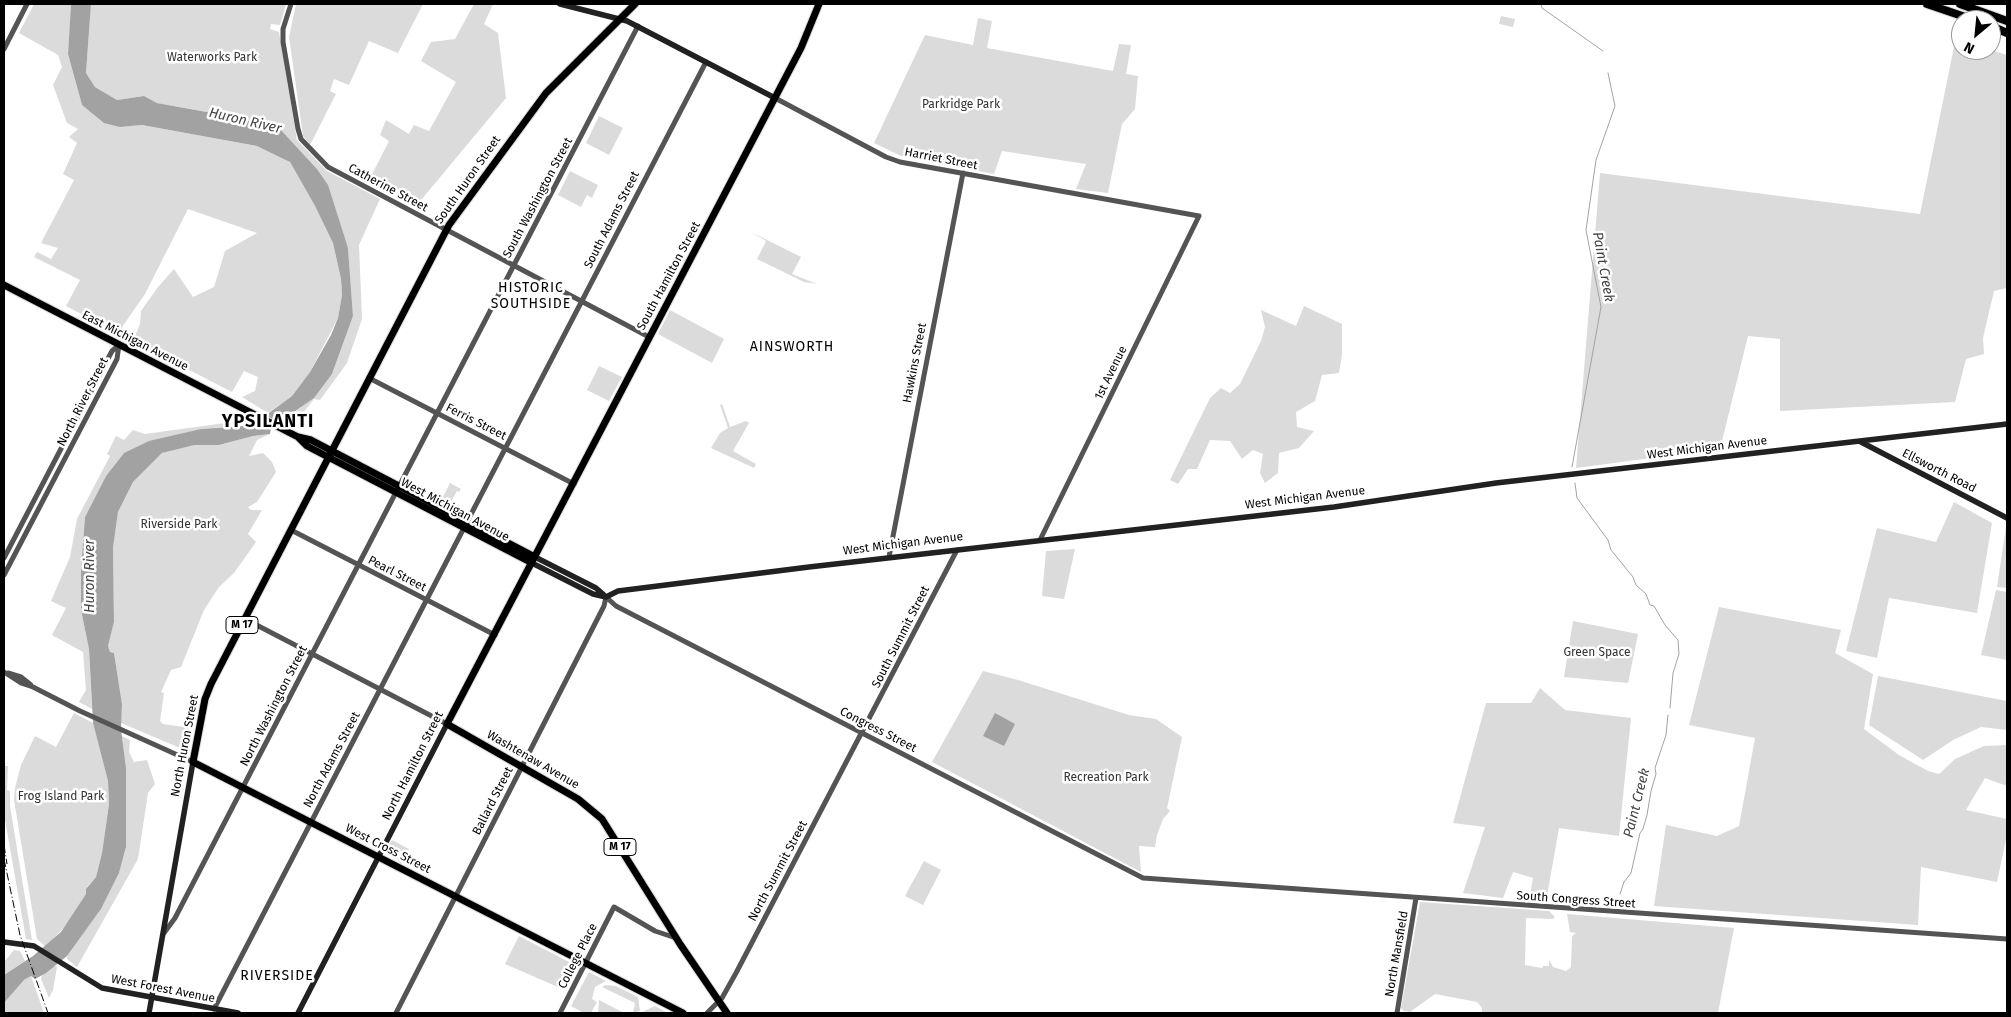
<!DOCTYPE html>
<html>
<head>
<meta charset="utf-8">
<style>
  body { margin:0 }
  #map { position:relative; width:2011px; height:1017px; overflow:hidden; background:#fff; font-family:"Fira Sans",sans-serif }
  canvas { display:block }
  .frame { position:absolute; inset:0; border:5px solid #000; pointer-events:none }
  .north { position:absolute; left:1951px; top:10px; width:50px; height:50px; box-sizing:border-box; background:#fff; border:1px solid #999; border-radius:50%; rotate:208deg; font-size:14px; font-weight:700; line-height:20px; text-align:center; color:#000 }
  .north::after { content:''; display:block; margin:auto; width:18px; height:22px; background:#000; clip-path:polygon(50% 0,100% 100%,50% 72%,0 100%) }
</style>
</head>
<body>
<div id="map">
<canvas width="2011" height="1017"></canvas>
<div class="frame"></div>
<div class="north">N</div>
</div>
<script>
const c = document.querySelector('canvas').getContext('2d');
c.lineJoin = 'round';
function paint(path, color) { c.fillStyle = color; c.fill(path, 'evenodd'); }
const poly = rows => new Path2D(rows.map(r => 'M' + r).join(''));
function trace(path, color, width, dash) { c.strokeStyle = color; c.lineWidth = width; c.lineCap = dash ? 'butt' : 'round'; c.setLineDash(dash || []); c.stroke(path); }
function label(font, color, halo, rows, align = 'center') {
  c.font = font + ' "Fira Sans",sans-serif'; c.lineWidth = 5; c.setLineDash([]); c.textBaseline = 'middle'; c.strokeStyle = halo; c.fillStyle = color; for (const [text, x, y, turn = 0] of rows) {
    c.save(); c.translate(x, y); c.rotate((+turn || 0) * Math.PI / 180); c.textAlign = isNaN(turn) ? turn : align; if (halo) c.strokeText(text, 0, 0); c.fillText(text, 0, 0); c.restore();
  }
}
const green = poly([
  [34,4,71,4,68,54,82,105,120,127,142,125,257,146,270,151,290,162,315,206,333,243,341,279,342,295,338,318,310,372,292,396,268,413,242,397,255,391,258,377,244,371,232,392,133,341,140,324,141,311,158,287,174,269,193,297,214,287,225,251,257,233,188,209,145,294,118,333,66,306,80,280,34,257,37,252,51,259,58,248,41,243,74,180,63,174,77,143,69,137,78,129,67,123,53,85,62,67,58,55,19,33],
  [91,4,286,4,280,25,271,24,270,29,279,32,297,140,327,171,380,199,359,245,362,319,347,363,320,400,314,399,292,427,282,422,313,398,332,374,353,316,348,248,317,169,280,129,234,117,157,103,144,96,117,100,95,87,86,73],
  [296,4,423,4,398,53,369,41,349,85,334,79,330,91,336,94,310,145,303,136,289,37],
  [474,4,493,4,484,24,498,33,506,98,417,205,368,182,389,141,380,135,386,120,409,134,414,125,429,131,456,82,421,61,431,42,455,39],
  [1501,16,1515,19,1513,27,1499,24],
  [978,18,992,21,987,48,1113,71,1119,44,1131,45,1126,74,1138,76,1135,109,1122,124,1108,193,1076,189,1086,164,1002,151,994,174,901,156,874,143,925,35,973,45],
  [1956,37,1961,39,1961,50,1991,50,2007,55,2007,288,1994,291,1983,338,1984,354,1966,359,1955,402,1780,411,1780,339,1748,336,1720,449,1576,468,1600,173,1920,214],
  [599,116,623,128,609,155,586,143],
  [570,171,598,185,592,198,587,195,581,207,558,195],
  [751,232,801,257,792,274,817,284,804,282,757,259,766,241],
  [1304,306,1342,324,1342,355,1339,373,1322,375,1315,401,1296,412,1297,427,1314,431,1299,448,1279,453,1278,473,1265,483,1260,473,1263,454,1253,450,1242,459,1230,441,1210,440,1197,469,1188,469,1178,484,1170,480,1210,398,1221,388,1230,393,1240,384,1261,341,1265,327,1261,310,1296,326],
  [670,310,724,339,712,363,658,334],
  [599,366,622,377,609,401,587,390],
  [722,404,730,427,746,421,749,423,733,451,756,464,754,468,711,448,720,433,728,428,720,405],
  [225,423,223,427,201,429,124,453,106,476,85,517,81,569,81,610,89,649,92,709,79,702,86,690,83,652,52,635,66,608,51,601,70,557,77,519,110,456,107,454,116,436,124,440,133,430,145,434],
  [270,434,257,440,249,456,263,453,272,462,276,472,257,502,248,507,251,510,262,510,248,534,256,542,234,573,219,587,204,610,181,667,171,670,161,692,164,693,160,721,163,724,191,728,187,749,180,748,121,723,122,704,114,653,110,652,108,646,114,621,113,548,118,512,133,482,162,453,194,444,219,445,253,436],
  [450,483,461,489,459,492,457,491,449,505,441,501],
  [1954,502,1992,523,1977,613,1889,598,1877,658,1846,651,1877,528,1936,542],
  [2006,527,2007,528,2007,588,1997,587],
  [1075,549,1064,599,1042,596,1046,551],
  [1996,590,2007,592,2007,660,1981,655],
  [1719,607,1841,630,1835,653,1873,674,1864,729,1899,755,1928,771,1939,774,1955,759,1984,746,2007,745,2007,786,1985,778,1966,810,2007,819,2007,835,1997,882,1921,867,1918,925,1654,906,1666,825,1717,836,1739,826,1755,738,1689,725],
  [1573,621,1638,634,1628,683,1564,677],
  [983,671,1018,680,1129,715,1156,719,1182,737,1167,808,1170,811,1163,819,1157,835,1155,847,1139,846,1141,872,932,762],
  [1878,676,2007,701,2007,730,1981,727,1953,740,1923,760,1869,725],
  [1540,688,1565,710,1631,718,1619,836,1559,828,1546,902,1529,901,1533,878,1513,872,1503,898,1463,893,1485,827,1453,823,1486,703,1531,703],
  [74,713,93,723,108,781,109,804,102,853,96,877,87,887,86,894,67,924,46,947,37,939,14,800,15,788,21,765,35,736,56,747],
  [122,736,130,740,129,752,134,762,147,760,155,784,148,793,138,859,77,967,67,959,67,956,101,909,119,873,126,847,126,768],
  [4,766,8,766,7,790,10,791,10,806,32,940,26,939,4,814],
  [392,840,409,849,401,864,397,859,384,852],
  [924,861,941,870,923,905,905,896],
  [1420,902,1549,911,1555,917,1553,919,1526,918,1525,965,1542,968,1543,966,1549,966,1549,960,1553,967,1566,971,1571,967,1572,936,1576,933,1570,932,1567,914,1734,928,1718,1013,1482,1013,1482,1008,1477,1002,1435,994,1410,1012,1404,1011,1401,1008],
  [519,936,575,965,576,968,565,990,505,964],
  [14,950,20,951,25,961,4,975,4,962],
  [54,965,57,967,53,990,49,998,41,979,42,975],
  [589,972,606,981,595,987,592,999,597,1002,591,1013,584,1013,571,1006],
  [31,976,44,1013,4,1013,4,1003,24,980],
  [605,985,616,986,638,997,640,1011,633,1013,635,1003,602,987],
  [599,1000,624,1013,598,1013],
  [655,1006,666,1012,667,1013,643,1013,644,1011]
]);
const water = poly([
  [71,4,91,4,86,73,95,87,117,100,144,96,157,103,234,117,261,125,268,123,280,129,317,169,328,185,348,248,353,316,332,374,314,398,271,428,270,434,253,436,219,445,194,445,162,453,133,482,118,512,113,548,114,622,108,646,110,652,114,653,122,704,121,729,126,768,126,847,119,873,101,909,67,956,46,973,35,979,31,976,24,980,4,1003,4,975,33,956,61,932,86,894,86,889,96,877,102,853,109,804,108,781,93,723,89,649,81,610,81,569,85,517,106,476,124,453,149,441,201,429,244,426,262,418,292,396,310,372,331,335,338,318,342,295,341,279,333,243,315,206,290,162,257,146,142,125,120,127,104,123,82,105,68,54],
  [995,713,1015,724,1004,746,983,736]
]);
const stream = poly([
  [1541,4,1542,8,1603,51],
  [1572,467,1601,307,1586,230,1596,160,1615,106,1608,73],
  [1575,483,1577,498,1608,540,1611,550,1633,577,1636,585,1646,594,1650,605,1654,606,1665,625,1678,640,1679,654,1673,673,1670,708],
  [1620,894,1624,882,1631,873,1640,833,1643,829,1647,815,1651,791,1656,774,1655,768,1666,735,1668,715]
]);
const tertiary = poly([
  [291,4,283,29,283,42,298,129,301,139,328,167,649,337],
  [4,49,27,4],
  [775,98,886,157,900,162,1199,216,1040,540],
  [369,378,574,484],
  [291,530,495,635],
  [889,557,963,173],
  [4,558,112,351,119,345],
  [4,575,117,359,119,345],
  [606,597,616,606,1143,878,2007,939],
  [245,619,447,724],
  [4,672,21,683,33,687,80,711,193,762],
  [8,673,21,677,31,685],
  [164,933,175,918,638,26],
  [214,1009,706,62],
  [396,1013,604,606,606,597],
  [560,1013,614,907,655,931,676,938],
  [707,1013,722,998,736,973,957,550],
  [1397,1013,1416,898]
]);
const secondary = poly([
  [560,4,627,21,775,98],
  [1861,442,2007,518],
  [535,557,596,588,604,595],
  [532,563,593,594,606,597,618,591,809,567,1334,507,1496,483,2007,424],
  [4,942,34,946,102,988,238,1013],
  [149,1013,193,762],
  [298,1013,447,724]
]);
const primary = poly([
  [635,4,546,93,449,225,211,684,205,699,193,762,683,1013],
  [4,285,298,437,311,440,535,557],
  [299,438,307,446,532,563],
  [727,1013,680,944,602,819,578,799,447,724,801,48,819,4]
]);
const motorway = poly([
  [1927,4,1974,20],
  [1960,4,2007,21],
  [1991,26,2007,33]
]);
const rail = poly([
  [4,845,7,864],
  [4,859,20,935,48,1013]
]);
const shields = [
  [242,625,32],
  [620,847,32]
];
const shieldNames = [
  ["M 17",242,625],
  ["M 17",620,847]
];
const parkNames = [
  ["Waterworks Park",212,58],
  ["Parkridge Park",961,105],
  ["Riverside Park",179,525],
  ["Green Space",1597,653],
  ["Recreation Park",1106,778],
  ["Frog Island Park",61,797]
];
const streetNames = [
  ["Harriet Street",941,159,11],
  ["South Huron Street",468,180,-55],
  ["Catherine Street",388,188,28],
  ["South Washington Street",538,198,-62],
  ["South Adams Street",612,220,-63],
  ["South Hamilton Street",669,276,-62],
  ["East Michigan Avenue",135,341,27],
  ["Hawkins Street",915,363,-79],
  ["1st Avenue",1111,373,-64],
  ["North River Street",83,402,-63],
  ["Ferris Street",476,422,27],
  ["West Michigan Avenue",1707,448,-7],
  ["Ellsworth Road",1939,471,27],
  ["West Michigan Avenue",1305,498,-7],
  ["West Michigan Avenue",455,510,28],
  ["West Michigan Avenue",903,544,-7],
  ["Pearl Street",397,574,27],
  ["South Summit Street",901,637,-63],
  ["North Washington Street",274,706,-63],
  ["Congress Street",878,730,27],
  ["North Huron Street",185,746,-79],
  ["North Adams Street",332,760,-62],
  ["Washtenaw Avenue",533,760,30],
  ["North Hamilton Street",413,766,-63],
  ["Ballard Street",493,801,-63],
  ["West Cross Street",388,849,27],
  ["North Summit Street",778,871,-62],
  ["South Congress Street",1576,900,4],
  ["North Mansfield",1397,954,-80],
  ["College Place",578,956,-63],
  ["West Forest Avenue",163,989,11]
];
const waterNames = [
  ["Huron River",245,121,13],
  ["Paint Creek",1603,267,80],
  ["Huron River",90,576,-90],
  ["Paint Creek",1637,803,-76]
];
const neighbourhoodNames = [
  ["HISTORIC",531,288],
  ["SOUTHSIDE",531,304],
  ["AINSWORTH",792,347],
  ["RIVERSIDE",277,976]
];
const districtNames = [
  ["YPSILANTI",268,422]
];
paint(green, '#dbdbdb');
paint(water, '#a2a2a2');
trace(stream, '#a2a2a2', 1);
trace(primary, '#dbdbdb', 9);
trace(motorway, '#dbdbdb', 10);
trace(tertiary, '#545454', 5);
trace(secondary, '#212121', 5.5);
trace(primary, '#000', 7);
trace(motorway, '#000', 8);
trace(rail, '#000', 1, [8, 2.5, 1, 2.5]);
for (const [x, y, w] of shields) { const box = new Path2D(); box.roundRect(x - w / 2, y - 8.5, w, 17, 4); c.fillStyle = '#fff'; c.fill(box); trace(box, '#000', 1); }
label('bold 11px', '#000', null, shieldNames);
label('12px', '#323232', '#fff', parkNames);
label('12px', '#000', '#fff', streetNames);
label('italic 14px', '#434343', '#fff', waterNames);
c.letterSpacing = '1px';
label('14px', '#000', '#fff', neighbourhoodNames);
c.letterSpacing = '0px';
c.letterSpacing = '1px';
label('bold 18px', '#000', '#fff', districtNames);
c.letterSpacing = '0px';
</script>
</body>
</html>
